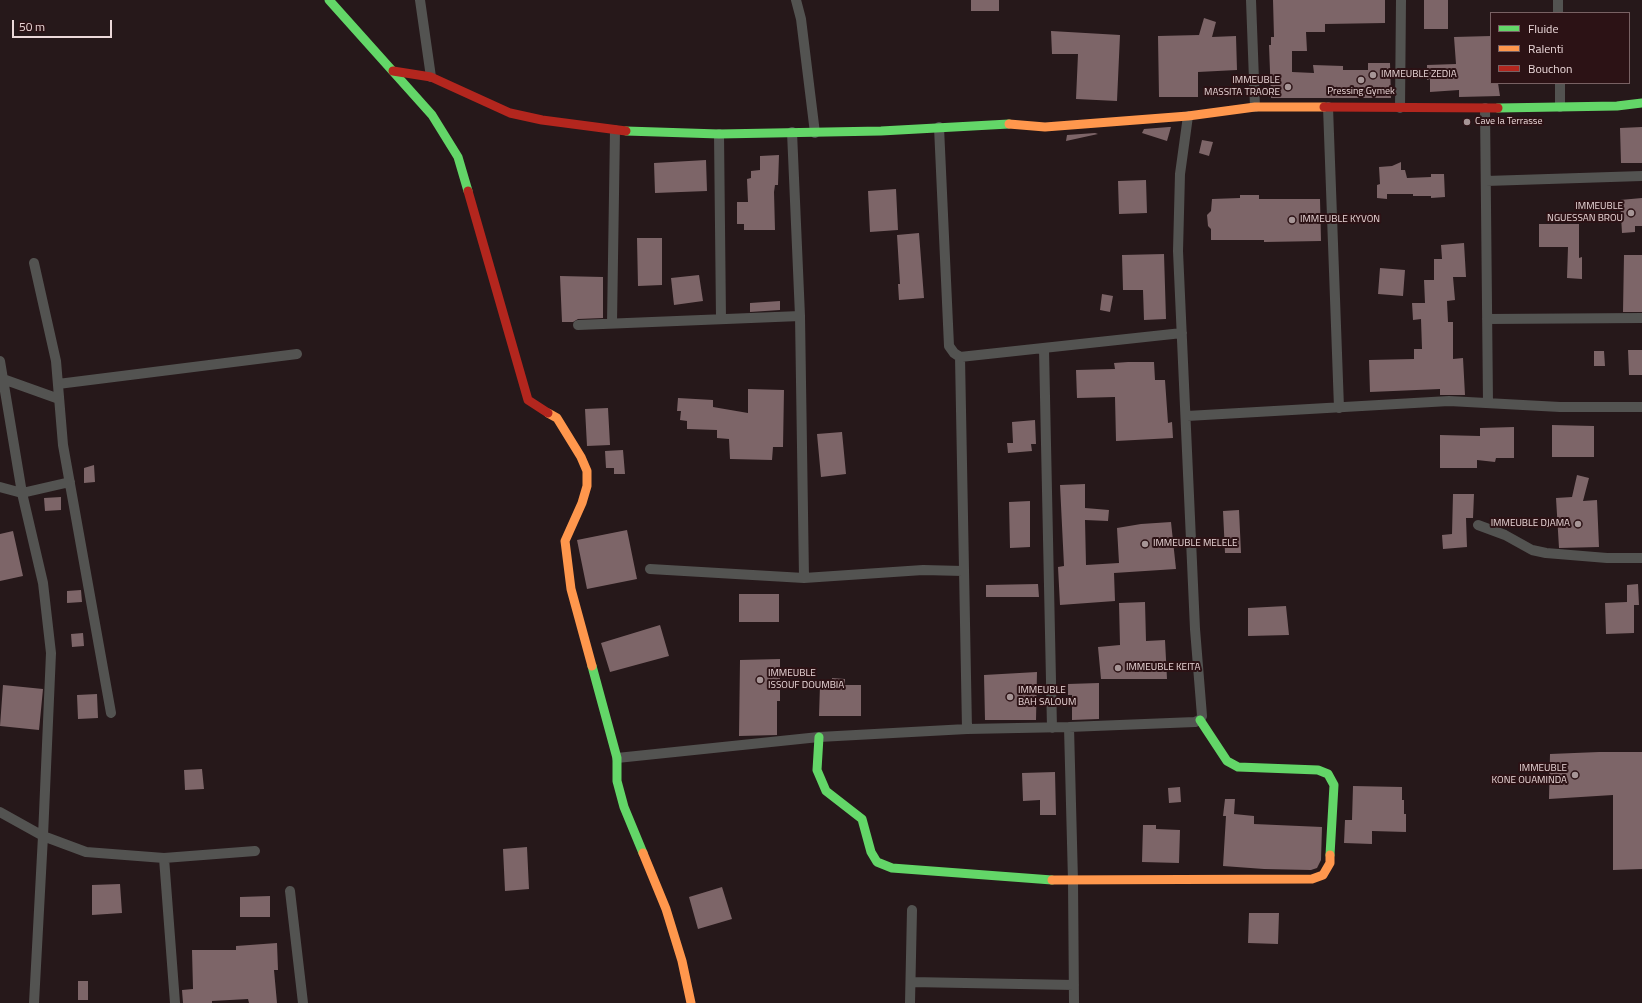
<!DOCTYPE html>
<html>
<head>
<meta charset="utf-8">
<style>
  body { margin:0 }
  #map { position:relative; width:1642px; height:1003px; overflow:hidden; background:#26181a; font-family:"Titillium Web",sans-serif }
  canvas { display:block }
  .legend { position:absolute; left:1490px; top:12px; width:140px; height:72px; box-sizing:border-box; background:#2c1215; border:1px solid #786163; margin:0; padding:5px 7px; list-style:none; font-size:12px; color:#ebd8d9 }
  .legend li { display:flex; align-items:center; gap:8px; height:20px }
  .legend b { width:20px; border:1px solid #786163 }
  .scale { position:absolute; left:12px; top:20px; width:100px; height:18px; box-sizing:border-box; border:2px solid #ebd8d9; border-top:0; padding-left:5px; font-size:12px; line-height:14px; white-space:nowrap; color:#ebd8d9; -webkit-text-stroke:3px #2c1215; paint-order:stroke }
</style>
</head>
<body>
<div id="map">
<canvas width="1642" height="1003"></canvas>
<ul class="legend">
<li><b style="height:5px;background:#63d668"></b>Fluide</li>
<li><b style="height:5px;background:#ff974d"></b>Ralenti</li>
<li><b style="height:5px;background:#b3261e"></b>Bouchon</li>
</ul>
<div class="scale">50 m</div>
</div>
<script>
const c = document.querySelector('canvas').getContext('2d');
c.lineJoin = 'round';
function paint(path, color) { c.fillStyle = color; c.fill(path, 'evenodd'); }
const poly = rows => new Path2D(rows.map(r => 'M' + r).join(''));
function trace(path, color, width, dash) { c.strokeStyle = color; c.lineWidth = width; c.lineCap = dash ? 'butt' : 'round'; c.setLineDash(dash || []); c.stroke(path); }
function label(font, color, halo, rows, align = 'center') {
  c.font = font + ' "Titillium Web",sans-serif'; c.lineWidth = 4; c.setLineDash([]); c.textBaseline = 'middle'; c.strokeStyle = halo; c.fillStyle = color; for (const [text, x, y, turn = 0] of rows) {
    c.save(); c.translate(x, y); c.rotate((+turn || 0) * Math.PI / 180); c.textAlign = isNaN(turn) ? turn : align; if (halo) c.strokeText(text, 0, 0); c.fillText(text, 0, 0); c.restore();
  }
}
const building = poly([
  [971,0,999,0,999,11,971,11],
  [1273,0,1385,0,1385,23,1325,24,1325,32,1306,32,1307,51,1292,51,1292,72,1314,73,1313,65,1343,66,1343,70,1368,70,1368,63,1390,63,1391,98,1271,98,1269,45,1271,45,1271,37,1274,37],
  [1424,0,1448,0,1448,29,1424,29],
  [1204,18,1216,22,1212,37,1236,36,1237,70,1198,72,1198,97,1159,97,1158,36,1199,35],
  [1051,31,1120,35,1117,101,1076,99,1078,54,1052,54],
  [1491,36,1491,83,1498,83,1500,96,1459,97,1459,90,1430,92,1430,79,1427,80,1427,65,1456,64,1454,37],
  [1169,127,1171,127,1167,141,1142,133,1144,129],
  [1642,127,1642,163,1621,163,1620,128],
  [1095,133,1098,134,1066,141,1067,135],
  [1202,140,1213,142,1209,156,1199,153],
  [779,155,778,185,775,185,774,192,775,230,744,230,744,224,737,224,737,202,748,202,747,179,751,178,751,171,760,170,760,156],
  [706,160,707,191,655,193,654,163],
  [1401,162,1401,170,1405,170,1407,178,1431,177,1431,174,1444,174,1445,197,1431,198,1431,196,1413,196,1413,194,1387,194,1387,199,1377,198,1377,185,1380,184,1379,167,1392,166],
  [1146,180,1147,213,1119,214,1118,181],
  [896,189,898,230,870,232,868,191],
  [1240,195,1259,195,1259,199,1320,199,1321,241,1264,242,1264,240,1211,240,1211,229,1208,226,1207,215,1211,211,1212,199,1240,198],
  [1642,198,1642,226,1635,226,1635,232,1622,233,1620,200],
  [1539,224,1579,224,1579,258,1582,257,1582,279,1567,278,1568,247,1539,247],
  [919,233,924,298,899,300,898,284,900,284,897,235],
  [637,238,662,238,662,285,638,286],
  [1464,243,1466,277,1453,277,1455,300,1447,301,1448,322,1453,322,1453,359,1463,358,1465,395,1440,395,1440,389,1370,392,1369,360,1414,359,1414,349,1422,349,1421,319,1413,320,1412,303,1425,303,1424,280,1434,280,1434,259,1442,259,1441,245],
  [1164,254,1166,319,1144,320,1143,290,1123,290,1122,255],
  [1624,255,1642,255,1642,312,1623,312],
  [1380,268,1405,270,1403,296,1378,294],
  [699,275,703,301,674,305,671,278],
  [560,276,603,277,603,318,578,319,573,322,562,322],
  [1102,294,1113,296,1110,312,1100,310],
  [780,301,780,310,750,312,750,303],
  [1628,350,1642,350,1642,375,1629,375],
  [1594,351,1604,351,1605,366,1594,366],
  [1128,362,1154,362,1155,380,1165,380,1168,423,1172,422,1173,438,1116,441,1115,397,1077,398,1076,370,1115,369,1114,363],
  [748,389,784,390,783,447,773,447,772,460,730,459,729,439,717,438,717,430,687,429,687,421,680,420,681,411,677,411,678,398,713,400,713,407,748,413],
  [608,408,610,445,587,446,585,409],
  [1035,420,1036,444,1031,444,1032,451,1008,453,1007,443,1013,443,1012,422],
  [1552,425,1594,426,1594,457,1552,457],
  [1514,427,1514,458,1496,458,1495,462,1477,460,1477,468,1440,468,1440,435,1480,436,1480,428],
  [842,432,846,474,821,477,817,434],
  [623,450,625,474,614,474,614,468,606,468,605,451],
  [94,465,95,482,84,483,84,468],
  [1577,475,1589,478,1583,501,1597,500,1599,547,1559,548,1556,498,1572,497],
  [1085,484,1085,508,1109,510,1108,521,1085,520,1086,565,1119,563,1117,528,1141,524,1171,522,1176,569,1114,573,1115,601,1060,605,1058,567,1064,566,1060,485],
  [1453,494,1474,494,1473,518,1466,518,1467,547,1443,549,1442,535,1452,534],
  [61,497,61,510,45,511,44,498],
  [1030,501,1030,547,1010,548,1009,502],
  [1239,510,1241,553,1225,553,1223,511],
  [627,530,637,579,587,589,577,540],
  [13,531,23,576,0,581,0,534],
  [1038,584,1039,597,986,597,986,585],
  [1638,584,1639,605,1634,605,1634,633,1606,634,1605,603,1627,602,1627,585],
  [81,590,82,602,67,603,67,591],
  [739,594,779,594,779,622,739,622],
  [1145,602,1146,641,1165,640,1167,679,1101,679,1098,647,1120,645,1119,603],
  [1286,606,1289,635,1248,636,1248,608],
  [660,625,669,656,610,672,601,643],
  [83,633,84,646,72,647,71,634],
  [780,659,780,701,777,701,777,735,739,736,740,660],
  [1037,672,1036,720,985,720,984,675],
  [832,678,845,679,845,685,861,685,861,716,819,716,820,685,832,685],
  [1099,683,1099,719,1072,720,1072,695,1068,695,1068,684],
  [3,685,43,689,39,730,0,726],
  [97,694,98,718,78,719,77,695],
  [1599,752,1642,752,1642,869,1613,870,1613,795,1549,799,1550,754],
  [202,769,204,789,185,790,184,770],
  [1055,772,1056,815,1040,815,1040,800,1023,801,1022,773],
  [1353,786,1402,787,1402,800,1404,800,1404,814,1406,814,1406,832,1372,831,1372,844,1344,843,1345,820,1352,820],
  [1180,787,1181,802,1169,803,1168,788],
  [1225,799,1235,799,1234,814,1254,816,1254,824,1322,827,1321,860,1317,868,1311,870,1264,869,1223,866,1226,816,1223,816],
  [1143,825,1156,825,1156,829,1180,830,1179,863,1142,862],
  [527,847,529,889,505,891,503,849],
  [120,884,122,913,92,915,92,885],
  [722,887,732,919,698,929,689,897],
  [270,896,270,917,240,917,240,897],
  [1249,913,1279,913,1278,944,1248,943],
  [277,943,278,970,274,970,277,1003,249,1003,248,999,212,1001,212,1003,183,1003,182,990,193,989,192,950,236,950,236,946],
  [78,981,88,981,88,1000,78,1000]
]);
const street = poly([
  [420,0,431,77],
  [796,0,801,19,815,133],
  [1251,0,1255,107],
  [1558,0,1558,13],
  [1560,83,1560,107],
  [1328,107,1339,408],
  [1400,108,1401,0],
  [1485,108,1488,403],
  [939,127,949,346,954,353,960,357,1182,333],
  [792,132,800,316,804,578],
  [719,134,721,319],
  [1486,181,1642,176],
  [34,263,56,361,63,445,111,713],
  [1487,319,1642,318],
  [612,323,615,130],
  [578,325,800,316],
  [1044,349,1052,728],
  [960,357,967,729],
  [0,361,22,493,70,482],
  [3,379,59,399],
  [58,384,297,354],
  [1187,416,1449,401,1560,407,1642,407],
  [0,487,22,493,43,583,51,653,43,836,34,1003],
  [1478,525,1505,535,1532,550,1546,553,1607,558,1642,558],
  [650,569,804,578,923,570,963,571],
  [1069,727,1195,722,1200,720,1202,716,1195,629,1178,251,1180,174,1188,116],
  [617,758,819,737,967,729,1069,727,1073,881,1074,1003],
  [0,812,43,836,86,852,164,858,255,851],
  [164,858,175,1003],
  [290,891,303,1003],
  [911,982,1074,985],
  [910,1003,912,910]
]);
const fast = poly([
  [329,0,432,115,458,157,468,191],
  [1498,108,1617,106,1642,103],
  [626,131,719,134,881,131,1009,124],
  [592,666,617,758,617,781,624,807,643,853],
  [1200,720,1227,761,1238,767,1318,770,1328,774,1334,785,1330,855],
  [819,737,817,770,826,791,862,819,871,852,877,862,892,868,1052,880]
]);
const slow = poly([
  [1009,124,1045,127,1188,116,1255,107,1324,107],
  [548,413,557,418,581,457,587,471,587,486,582,503,565,541,571,589,592,666],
  [643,853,666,909,682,961,691,1003],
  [1052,880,1312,879,1323,875,1330,863,1330,855]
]);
const jam = poly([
  [393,71,431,77,510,113,542,120,626,131],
  [1324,107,1498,108],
  [468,191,528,400,548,413]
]);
const markers = [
  [1373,75,4,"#a69596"],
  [1361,80,4,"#a69596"],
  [1288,87,4,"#a69596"],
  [1467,122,4,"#a69596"],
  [1631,213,4,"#a69596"],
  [1292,220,4,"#a69596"],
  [1578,524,4,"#a69596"],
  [1145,544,4,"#a69596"],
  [1118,668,4,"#a69596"],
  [760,680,4,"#a69596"],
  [1010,697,4,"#a69596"],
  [1575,775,4,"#a69596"]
];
const poiNames = [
  ["IMMEUBLE ZEDIA",1381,75],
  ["IMMEUBLE",1280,81,"right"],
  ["MASSITA TRAORE",1280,93,"right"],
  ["Pressing Gymek",1361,92,"center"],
  ["Cave la Terrasse",1475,122],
  ["IMMEUBLE",1623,207,"right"],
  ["NGUESSAN BROU",1623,219,"right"],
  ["IMMEUBLE KYVON",1300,220],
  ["IMMEUBLE DJAMA",1570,524,"right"],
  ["IMMEUBLE MELELE",1153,544],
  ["IMMEUBLE KEITA",1126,668],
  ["IMMEUBLE",768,674],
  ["ISSOUF DOUMBIA",768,686],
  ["IMMEUBLE",1018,691],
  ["BAH SALOUM",1018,703],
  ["IMMEUBLE",1567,769,"right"],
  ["KONE OUAMINDA",1567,781,"right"]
];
paint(building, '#7d6568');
trace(street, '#535351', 10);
trace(fast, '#63d668', 9);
trace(slow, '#ff974d', 9);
trace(jam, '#b3261e', 9);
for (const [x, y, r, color] of markers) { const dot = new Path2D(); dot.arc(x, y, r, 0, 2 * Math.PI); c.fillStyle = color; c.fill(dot); trace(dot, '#2c1215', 1.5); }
label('10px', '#ebd8d9', '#2c1215', poiNames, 'left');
</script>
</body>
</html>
